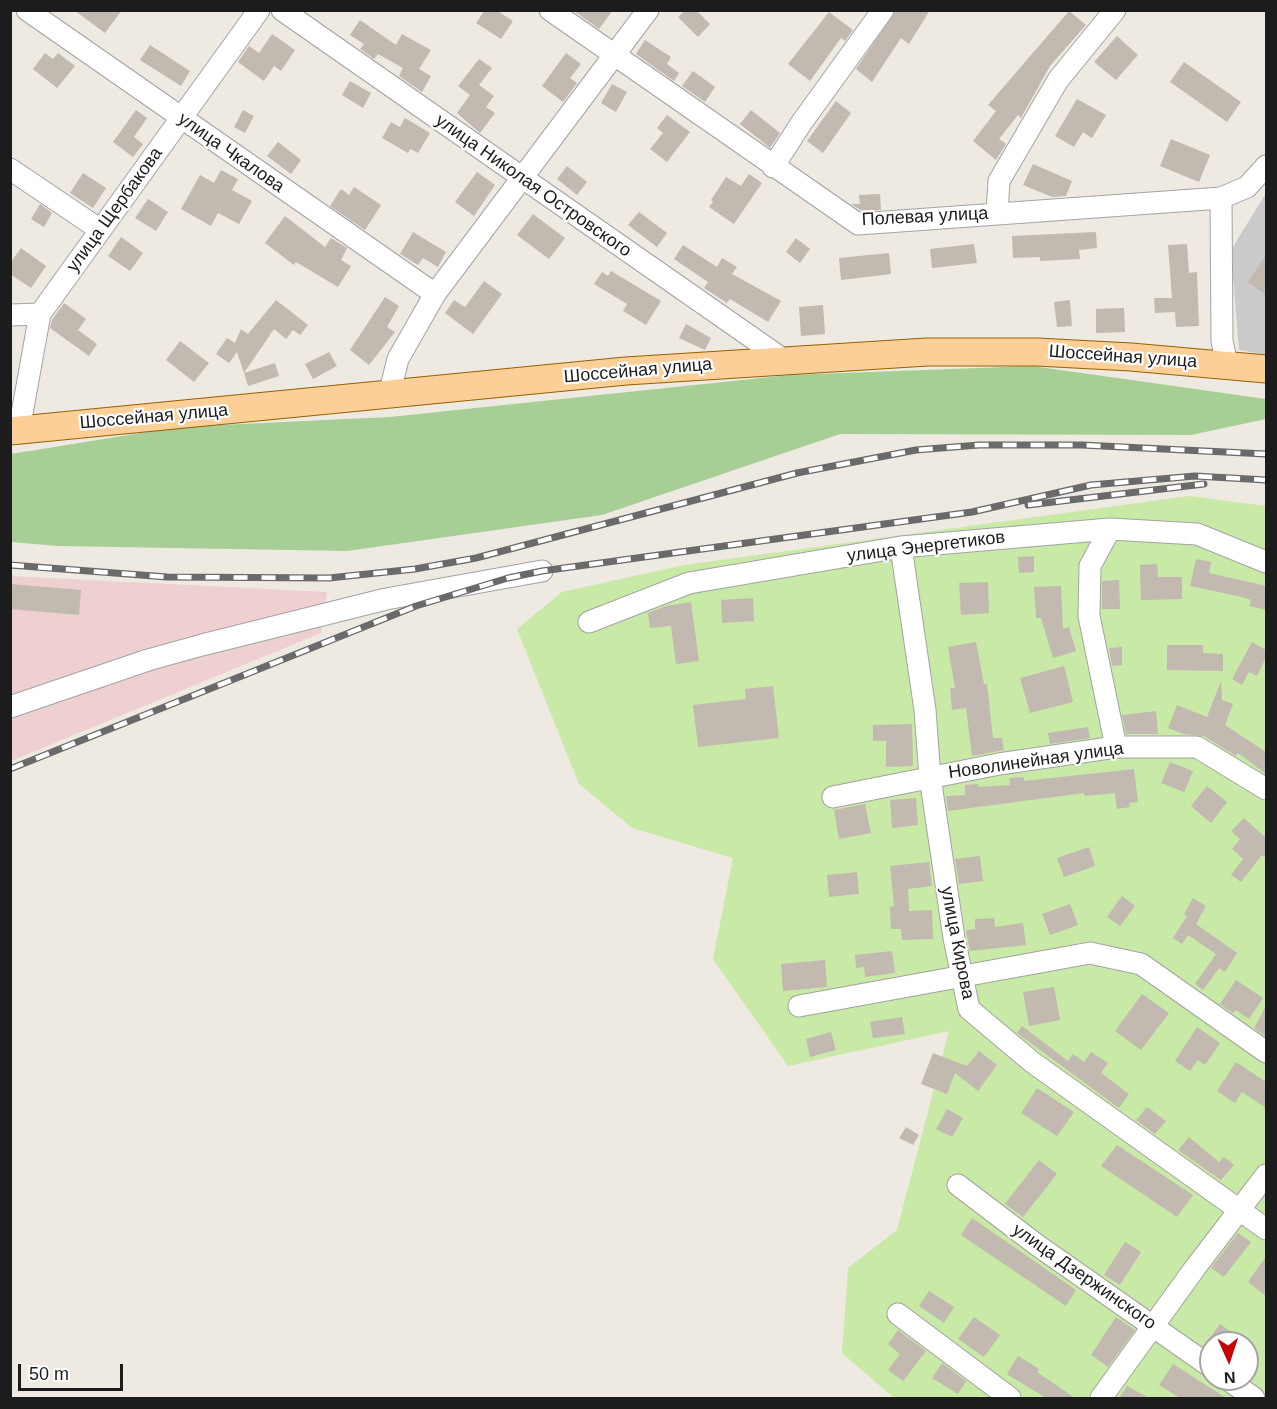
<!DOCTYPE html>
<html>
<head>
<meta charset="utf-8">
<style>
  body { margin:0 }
  #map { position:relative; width:1277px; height:1409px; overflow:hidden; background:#eee9e1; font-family:Helvetica,sans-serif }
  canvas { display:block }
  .frame { position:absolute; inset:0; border:12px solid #1c1c1c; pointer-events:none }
  .north { position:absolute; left:1199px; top:1331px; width:60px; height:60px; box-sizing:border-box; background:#fff; border:2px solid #a4a4a4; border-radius:50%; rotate:177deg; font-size:16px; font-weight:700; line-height:24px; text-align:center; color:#1c1c1c }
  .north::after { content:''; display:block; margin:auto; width:21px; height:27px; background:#c80005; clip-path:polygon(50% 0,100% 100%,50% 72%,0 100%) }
  .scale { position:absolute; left:18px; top:1364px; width:105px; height:27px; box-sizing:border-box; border:3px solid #1c1c1c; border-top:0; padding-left:8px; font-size:18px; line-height:21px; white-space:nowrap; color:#1c1c1c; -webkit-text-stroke:4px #fff; paint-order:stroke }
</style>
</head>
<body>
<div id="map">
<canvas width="1277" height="1409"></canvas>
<div class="frame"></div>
<div class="north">N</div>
<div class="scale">50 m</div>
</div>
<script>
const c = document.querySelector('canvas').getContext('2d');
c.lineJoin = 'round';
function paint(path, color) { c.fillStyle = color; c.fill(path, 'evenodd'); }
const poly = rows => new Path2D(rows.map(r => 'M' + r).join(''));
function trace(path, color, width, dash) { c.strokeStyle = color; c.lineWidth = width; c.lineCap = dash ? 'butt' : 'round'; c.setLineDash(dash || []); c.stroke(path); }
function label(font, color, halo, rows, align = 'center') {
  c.font = font + ' Helvetica,sans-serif'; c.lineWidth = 4.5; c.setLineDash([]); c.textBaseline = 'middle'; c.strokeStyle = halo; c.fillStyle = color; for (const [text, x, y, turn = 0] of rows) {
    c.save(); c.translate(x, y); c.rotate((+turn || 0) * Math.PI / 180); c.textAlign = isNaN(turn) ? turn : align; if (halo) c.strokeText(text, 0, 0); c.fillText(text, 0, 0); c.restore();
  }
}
const commercial = poly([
  [10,576,327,592,321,633,11,761]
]);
const religious = poly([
  [1266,193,1266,355,1239,350,1231,250]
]);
const grass = poly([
  [1189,496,1266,506,1266,1398,894,1398,842,1353,848,1268,897,1230,949,1031,788,1066,713,959,733,858,632,828,579,784,517,629,562,592,684,565],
  [1211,1343,1247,1343,1247,1379,1211,1379]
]);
const forest = poly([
  [1032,366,1266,399,1266,419,1191,435,840,434,602,515,347,551,59,546,11,542,11,454,178,427,390,417,790,375]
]);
const building = poly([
  [74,10,122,10,105,33],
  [485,10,496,10,513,21,501,39,476,23],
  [573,10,613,10,599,29],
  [685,10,696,10,710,24,698,37,678,17],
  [896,10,930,10,909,44,901,38,872,82,856,69],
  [1069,11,1086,25,1050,66,1021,118,1018,115,999,139,1006,144,996,160,973,141,996,111,988,105],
  [829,12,853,30,845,41,841,38,810,81,788,64],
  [360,20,396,45,402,34,431,50,419,69,431,76,422,92,399,76,403,68,378,54,374,59,360,49,364,44,350,35],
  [272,34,295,50,281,71,274,66,264,81,238,62,249,46,259,53],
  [1117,36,1138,55,1116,80,1094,62],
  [645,40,671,57,667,64,679,73,674,81,636,54],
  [150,45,190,71,181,86,140,60],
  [45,53,53,59,58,53,75,66,57,88,33,69],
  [566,53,581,64,570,78,577,83,563,102,542,86],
  [479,59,492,68,479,85,494,96,486,107,495,113,480,133,457,113,470,95,458,86],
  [1184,62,1241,102,1227,122,1170,82],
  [693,71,715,87,705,102,682,86],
  [350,81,371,93,363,108,342,95],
  [612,84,627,92,616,112,601,103],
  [1077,99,1106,115,1092,138,1083,132,1074,147,1055,136],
  [836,101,851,113,823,153,807,141],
  [136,110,147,118,134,137,143,144,133,157,113,142],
  [243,110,254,116,245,133,234,127],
  [751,110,780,133,770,148,740,124],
  [667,115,690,132,667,162,650,149,663,133,657,128],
  [405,118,430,133,418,153,410,149,408,153,382,138,391,122,400,127],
  [1171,139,1210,155,1199,182,1160,166],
  [278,142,301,160,291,174,267,156],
  [1033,164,1072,181,1066,196,1052,197,1023,185],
  [567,166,587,182,577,195,557,179],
  [221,170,238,179,232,190,252,201,239,224,218,213,211,226,181,209,200,175,214,183],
  [477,172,495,185,474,216,455,202],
  [83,173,106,188,93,208,70,193],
  [749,174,762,183,734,224,709,207,713,202,711,200,726,177,741,186],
  [354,187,381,205,365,230,330,206,341,189,349,195],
  [880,194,881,210,862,211,851,204,860,204,859,195],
  [148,199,168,212,156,231,135,218],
  [40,204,52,213,44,227,31,219],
  [639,212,667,233,657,247,628,225],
  [533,214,565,238,549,259,517,235],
  [285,216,325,247,331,238,347,248,341,260,351,266,338,287,296,262,294,265,265,243],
  [413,232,446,252,438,267,423,258,418,265,400,254],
  [1096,232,1097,248,1079,250,1080,259,1040,261,1040,257,1013,258,1012,236],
  [121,237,143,253,130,271,108,256],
  [796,238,810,249,800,263,786,252],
  [974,244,977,263,932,268,930,249],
  [1187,244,1189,273,1197,272,1199,326,1176,327,1175,312,1155,313,1154,298,1172,298,1168,245],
  [683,245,717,267,722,258,737,267,732,274,781,301,768,322,730,299,727,303,704,288,708,282,674,259],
  [21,248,46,266,31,288,10,274,10,263],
  [889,253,891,274,841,280,839,258],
  [1266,255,1266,295,1248,282],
  [611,271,661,301,646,325,623,311,627,304,594,284,602,272,608,276],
  [484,281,502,294,473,334,445,313,454,300,465,307],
  [385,297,399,306,387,327,395,332,369,365,350,350],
  [276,300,308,325,300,335,293,330,286,339,274,329,244,373,237,352,229,363,216,354,227,338,235,343,241,329,248,334],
  [1070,300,1072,326,1057,327,1054,302],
  [64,303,86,319,78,330,97,344,89,356,50,328,52,320],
  [823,305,825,334,801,336,799,307],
  [1124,308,1125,332,1096,333,1096,309],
  [686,324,711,338,705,350,679,338],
  [180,341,209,363,194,382,166,360],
  [329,352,337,366,313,379,305,364],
  [275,363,279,376,248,386,244,373],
  [1034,556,1034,572,1019,573,1018,557],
  [1196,559,1211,562,1209,573,1266,586,1266,610,1249,606,1251,600,1242,597,1190,586],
  [1157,564,1158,577,1182,577,1182,599,1141,600,1140,565],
  [1119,580,1120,609,1102,609,1102,581],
  [988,582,989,613,961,615,959,583],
  [10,584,81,590,79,615,10,609],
  [1061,586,1063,629,1069,627,1076,651,1053,658,1041,618,1036,618,1034,587],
  [753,598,754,621,722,623,721,600],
  [691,602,699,661,676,664,671,626,650,628,648,613,666,606],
  [976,642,984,684,987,684,993,738,1002,738,1004,750,972,756,966,708,952,710,950,688,955,688,948,647],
  [1252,642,1266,650,1266,657,1257,676,1249,672,1242,685,1232,679],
  [1167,645,1203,645,1203,653,1223,654,1223,671,1167,670],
  [1122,647,1122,665,1112,666,1109,648],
  [1064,666,1073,702,1030,713,1020,678],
  [1221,681,1222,700,1233,704,1225,725,1266,752,1266,774,1238,753,1236,756,1204,736,1183,734,1168,728,1177,705,1207,717],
  [773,686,779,738,698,747,693,705,746,699,745,689],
  [1156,711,1158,734,1126,734,1122,715],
  [912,724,913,766,886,767,886,741,873,741,873,725],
  [1088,727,1090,738,1050,744,1048,733],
  [1170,762,1193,771,1184,792,1161,783],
  [1134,769,1138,802,1129,803,1130,807,1117,809,1115,793,1085,796,1084,793,948,811,946,796,965,795,965,785,978,784,978,787,1010,785,1009,778,1024,777,1024,781],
  [1207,786,1227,802,1211,823,1191,806],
  [916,798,918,825,892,828,890,800],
  [865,804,871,833,839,839,834,810],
  [1244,818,1266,838,1266,858,1262,855,1241,882,1231,875,1243,859,1232,849,1240,839,1231,831],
  [1089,847,1095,866,1064,877,1057,858],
  [980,856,983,881,959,884,955,859],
  [929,862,932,886,908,889,909,911,932,910,933,939,902,940,901,929,891,929,890,907,894,906,890,866],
  [857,872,859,894,829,897,827,875],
  [1122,896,1135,906,1120,926,1107,917],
  [1193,898,1206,906,1196,924,1237,953,1225,972,1219,968,1203,990,1195,984,1216,954,1188,935,1182,944,1173,938,1187,916,1184,914],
  [1070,904,1078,925,1050,935,1042,914],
  [994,918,995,927,1023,923,1026,945,970,951,966,930,975,929,975,919],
  [892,951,895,973,865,977,864,967,856,968,855,955],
  [825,960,827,987,783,991,781,964],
  [1236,980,1263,998,1249,1019,1236,1010,1233,1013,1220,1004],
  [1054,987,1060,1020,1029,1026,1023,992],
  [1142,994,1169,1013,1141,1050,1115,1031],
  [1266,1006,1266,1037,1254,1028],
  [902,1017,905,1034,873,1038,870,1022],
  [1022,1026,1068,1061,1073,1054,1084,1062,1091,1052,1108,1063,1101,1073,1129,1094,1119,1108,1017,1033],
  [1197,1027,1220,1043,1205,1065,1198,1060,1190,1071,1175,1061],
  [831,1032,836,1050,810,1057,806,1039],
  [979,1051,997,1065,978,1091,955,1073,947,1094,921,1084,933,1053,967,1066],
  [1236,1062,1266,1082,1266,1108,1242,1092,1235,1103,1217,1091],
  [1037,1088,1074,1112,1057,1136,1021,1113],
  [1147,1107,1166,1121,1155,1134,1136,1120],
  [947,1109,963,1118,952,1137,936,1129],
  [906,1127,919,1135,913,1145,899,1138],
  [1189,1137,1219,1162,1224,1157,1234,1165,1221,1180,1178,1150],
  [1117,1145,1193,1195,1177,1217,1101,1166],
  [1039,1160,1057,1174,1023,1217,1005,1204],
  [972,1218,1076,1290,1066,1306,961,1235],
  [1238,1233,1251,1242,1224,1277,1211,1268],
  [1125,1242,1141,1252,1120,1285,1104,1275],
  [1266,1256,1266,1296,1248,1282],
  [929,1291,954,1307,944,1323,919,1306],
  [974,1317,1000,1335,984,1357,958,1339],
  [1116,1317,1135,1330,1108,1367,1091,1355],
  [1220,1324,1247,1343,1206,1343],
  [898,1330,926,1351,903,1381,888,1370,900,1354,888,1344],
  [1018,1356,1039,1369,1037,1372,1075,1398,1046,1398,1007,1374],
  [942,1363,966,1381,958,1394,932,1378],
  [1173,1364,1226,1398,1180,1398,1159,1385],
  [1127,1386,1149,1398,1119,1398]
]);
const minor = poly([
  [27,10,435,294],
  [282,10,784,360],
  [550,10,858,224,1221,198,1247,187,1266,166],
  [773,167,802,122,883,10],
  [10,169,99,229],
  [1221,198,1222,341,1227,364],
  [997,213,999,181,1058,80,1115,10],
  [10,315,40,314],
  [389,395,398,359,435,294,648,10],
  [19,430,40,314,259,10],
  [1110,529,1090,566,1089,616,1116,747],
  [901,547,925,710,930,777,954,938,969,1009,1032,1062,1266,1229],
  [589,622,689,583,901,547,1110,529,1197,534,1266,562],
  [10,707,148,660,202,645,386,599,542,571],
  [833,797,999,764,1116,747,1197,747,1266,789],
  [799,1006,1090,953,1141,964,1266,1052],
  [958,1185,1037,1245,1211,1367],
  [898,1314,1010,1398],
  [1227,1379,1254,1398],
  [1101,1398,1195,1268,1266,1175]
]);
const major = poly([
  [10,431,626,371,927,352,1037,352,1131,357,1266,369]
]);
const rail = poly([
  [1028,505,1204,484],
  [10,565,167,577,329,578,415,569,476,558,797,473,916,450,979,445,1082,445,1266,454],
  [10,769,416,606,508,578,542,571,972,512,1091,485,1195,476,1266,480]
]);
const streetNames = [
  ["улица Чкалова",231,153,35],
  ["улица Николая Островского",533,186,35],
  ["улица Щербакова",115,210,-54],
  ["Полевая улица",925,217,-3],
  ["Шоссейная улица",1123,357,4],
  ["Шоссейная улица",638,371,-5],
  ["Шоссейная улица",154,417,-5],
  ["улица Энергетиков",926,547,-7],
  ["Новолинейная улица",1036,761,-8],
  ["улица Кирова",957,943,79],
  ["улица Дзержинского",1084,1277,35]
];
paint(commercial, '#efd0d0');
paint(religious, '#cacaca');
paint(grass, '#c9e9a6');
paint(forest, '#a7ce95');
paint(building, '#c2b9b1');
trace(minor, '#a3a3a3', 23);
trace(major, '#946000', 29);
trace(minor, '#fff', 21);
trace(major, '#fccf98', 27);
trace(rail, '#6a6a6a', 7);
trace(rail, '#fff', 4.5, [14]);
label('18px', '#1c1c1c', '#fff', streetNames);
</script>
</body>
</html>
